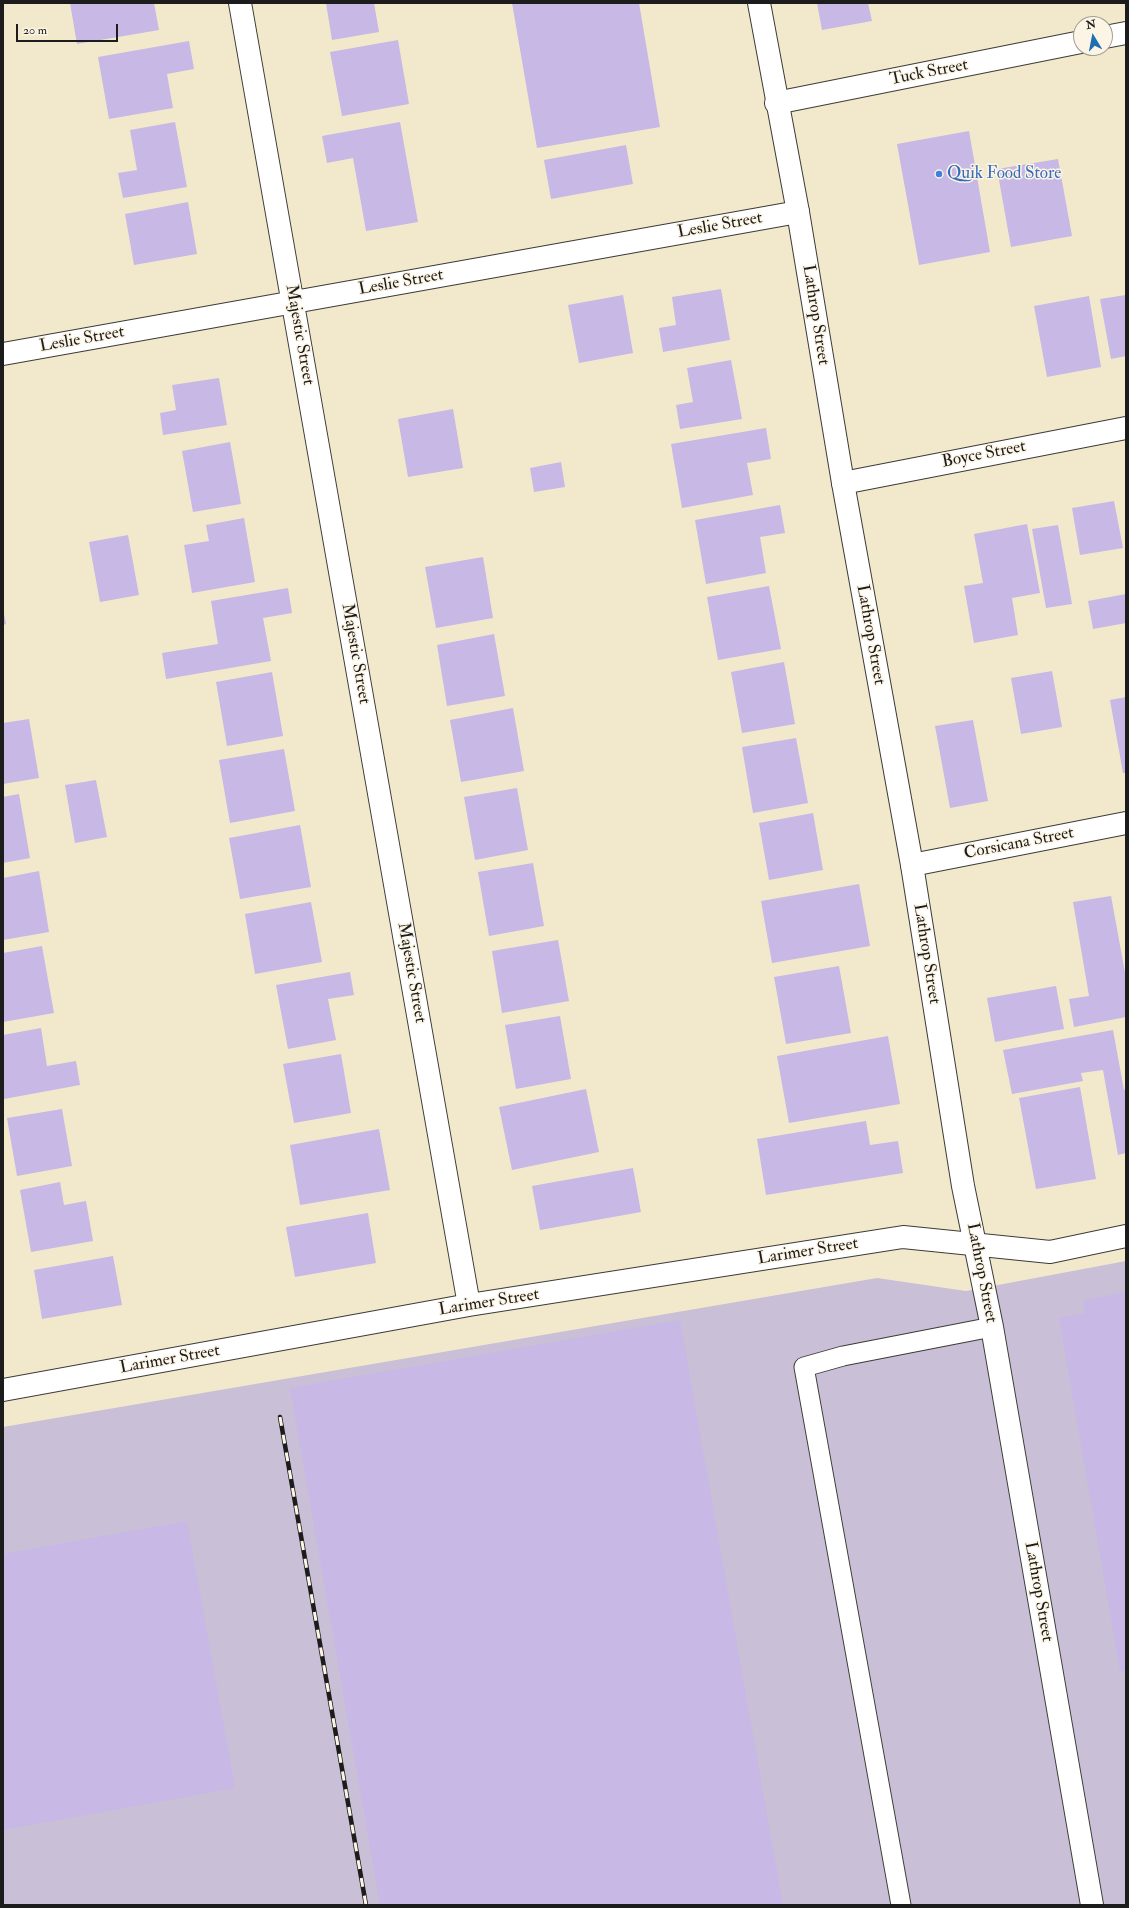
<!DOCTYPE html>
<html>
<head>
<meta charset="utf-8">
<style>
  body { margin:0 }
  #map { position:relative; width:1129px; height:1908px; overflow:hidden; background:#f2e9cd; font-family:"IM FELL Double Pica",serif }
  canvas { display:block }
  .frame { position:absolute; inset:0; border:4px solid #1c1c1c; pointer-events:none }
  .north { position:absolute; left:1073px; top:16px; width:40px; height:40px; box-sizing:border-box; background:#fcf5e5; border:1px solid #a29e95; border-radius:50%; rotate:350deg; font-size:11px; font-weight:700; line-height:16px; text-align:center; color:#1c1c1c }
  .north::after { content:''; display:block; margin:auto; width:14px; height:18px; background:#1f6fb2; clip-path:polygon(50% 0,100% 100%,50% 72%,0 100%) }
  .scale { position:absolute; left:16px; top:24px; width:102px; height:18px; box-sizing:border-box; border:2px solid #1c1c1c; border-top:0; padding-left:5px; font-size:12px; line-height:14px; white-space:nowrap; color:#1c1c1c; -webkit-text-stroke:3px #fcf5e5; paint-order:stroke }
</style>
</head>
<body>
<div id="map">
<canvas width="1129" height="1908"></canvas>
<div class="frame"></div>
<div class="north">N</div>
<div class="scale">20 m</div>
</div>
<script>
const c = document.querySelector('canvas').getContext('2d');
c.lineJoin = 'round';
function paint(path, color) { c.fillStyle = color; c.fill(path, 'evenodd'); }
const poly = rows => new Path2D(rows.map(r => 'M' + r).join(''));
function trace(path, color, width, dash) { c.strokeStyle = color; c.lineWidth = width; c.lineCap = dash ? 'butt' : 'round'; c.setLineDash(dash || []); c.stroke(path); }
function label(font, color, halo, rows, align = 'center') {
  c.font = font + ' "IM FELL Double Pica",serif'; c.lineWidth = 3; c.setLineDash([]); c.textBaseline = 'middle'; c.strokeStyle = halo; c.fillStyle = color; for (const [text, x, y, turn = 0] of rows) {
    c.save(); c.translate(x, y); c.rotate((+turn || 0) * Math.PI / 180); c.textAlign = isNaN(turn) ? turn : align; if (halo) c.strokeText(text, 0, 0); c.fillText(text, 0, 0); c.restore();
  }
}
const industrial = poly([
  [1126,1261,1126,1905,3,1905,3,1427,877,1278,966,1291]
]);
const building = poly([
  [70,3,154,3,159,30,77,44],
  [326,3,374,3,379,32,332,40],
  [512,3,639,3,660,127,537,148],
  [817,3,868,3,872,21,822,30],
  [398,40,409,104,342,116,330,52],
  [189,41,194,69,167,74,173,108,109,119,98,57],
  [175,122,187,187,123,198,118,173,137,170,130,130],
  [400,122,418,222,366,231,353,158,327,163,322,136],
  [969,131,990,252,919,265,897,144],
  [626,145,633,184,551,199,544,160],
  [1058,159,1072,236,1011,247,997,169],
  [188,202,197,254,134,265,125,214],
  [721,289,730,340,663,352,659,328,676,325,672,297],
  [623,295,633,353,579,363,568,305],
  [1126,295,1126,356,1111,359,1100,299],
  [1089,296,1101,367,1047,377,1034,306],
  [731,360,742,419,680,429,676,405,693,402,687,368],
  [219,378,227,425,163,435,160,413,176,410,172,385],
  [453,409,463,468,408,477,398,419],
  [766,428,771,459,747,463,753,495,682,508,671,444],
  [230,442,241,504,193,512,182,451],
  [561,462,565,487,534,492,530,468],
  [1114,501,1123,548,1080,555,1072,508],
  [780,505,785,533,760,537,766,573,706,584,695,520],
  [244,518,255,582,192,593,184,545,209,541,206,525],
  [1027,524,1040,593,1012,598,1018,635,974,643,964,586,983,583,974,534],
  [1058,525,1072,604,1046,608,1032,529],
  [128,535,139,595,100,602,89,542],
  [483,557,493,618,436,628,425,567],
  [769,586,781,649,718,660,707,597],
  [288,588,292,613,263,618,271,661,166,679,162,653,218,644,211,601],
  [1126,594,1126,623,1093,629,1088,601],
  [3,609,6,624,3,625],
  [494,634,505,696,447,706,437,645],
  [784,662,795,724,742,733,731,672],
  [1052,671,1062,727,1021,734,1011,678],
  [272,672,283,736,227,746,216,682],
  [1126,697,1126,773,1123,773,1110,700],
  [513,708,524,771,461,782,450,720],
  [29,719,39,778,3,784,3,723],
  [973,720,988,801,950,808,935,726],
  [796,738,808,803,753,813,742,747],
  [284,749,295,811,230,823,219,760],
  [96,780,107,837,75,843,65,785],
  [517,788,528,850,475,860,464,797],
  [19,794,30,858,3,863,3,797],
  [813,813,823,870,769,880,759,823],
  [300,825,311,887,240,899,229,838],
  [533,863,544,926,489,936,478,872],
  [39,871,49,932,3,940,3,878],
  [859,884,870,946,772,963,761,901],
  [1111,896,1126,978,1126,1017,1074,1027,1069,999,1089,996,1073,902],
  [311,902,322,962,255,974,245,914],
  [558,940,569,1001,502,1013,492,951],
  [42,946,54,1013,3,1022,3,953],
  [839,966,851,1033,786,1044,774,977],
  [350,972,354,995,328,999,336,1040,288,1049,276,985],
  [1056,986,1064,1029,995,1042,987,998],
  [560,1016,571,1079,516,1089,505,1025],
  [41,1028,47,1066,76,1061,80,1085,4,1099,3,1035],
  [1113,1030,1124,1090,1126,1089,1126,1153,1118,1155,1103,1070,1081,1073,1083,1081,1012,1094,1003,1050],
  [888,1036,900,1104,789,1123,777,1056],
  [341,1054,351,1113,294,1123,283,1064],
  [1080,1087,1096,1179,1036,1189,1019,1098],
  [586,1089,599,1152,512,1170,499,1107],
  [62,1109,72,1166,17,1176,7,1118],
  [866,1121,870,1145,898,1141,903,1173,766,1195,757,1139],
  [379,1129,390,1190,300,1205,290,1145],
  [633,1168,641,1212,540,1230,532,1186],
  [60,1182,64,1205,86,1201,93,1241,31,1252,20,1190],
  [368,1213,376,1263,295,1277,286,1227],
  [113,1256,122,1305,42,1319,34,1270],
  [1126,1292,1126,1670,1120,1671,1059,1318,1085,1313,1084,1300],
  [680,1320,783,1905,380,1905,290,1388],
  [187,1521,235,1788,3,1830,3,1554]
]);
const service = poly([
  [901,1905,804,1367,843,1356,992,1327]
]);
const minor = poly([
  [240,3,469,1305],
  [1105,37,1126,33],
  [776,103,1081,42],
  [3,354,798,212],
  [843,483,1126,428],
  [912,865,1126,823],
  [3,1390,469,1305,903,1237,1050,1252,1126,1236]
]);
const tertiary = poly([
  [759,3,798,212,843,483,912,865,963,1186,992,1327,1092,1905]
]);
const rail = poly([
  [280,1417,366,1905]
]);
const markers = [
  [939,174,4,"#3f7fe0"]
];
const streetNames = [
  ["Tuck Street",929,73,-11],
  ["Leslie Street",720,226,-10],
  ["Leslie Street",401,283,-10],
  ["Lathrop Street",815,315,81],
  ["Majestic Street",299,335,80],
  ["Leslie Street",82,340,-10],
  ["Boyce Street",984,455,-11],
  ["Lathrop Street",870,635,80],
  ["Majestic Street",355,654,80],
  ["Corsicana Street",1019,844,-11],
  ["Lathrop Street",926,954,81],
  ["Majestic Street",411,973,80],
  ["Larimer Street",808,1252,-9],
  ["Lathrop Street",981,1273,79],
  ["Larimer Street",489,1303,-9],
  ["Larimer Street",170,1360,-10],
  ["Lathrop Street",1038,1592,80]
];
const shopNames = [
  ["Quik Food Store",947,174]
];
paint(industrial, '#c9bfd7');
paint(building, '#c7b8e5');
trace(service, '#3c3b37', 21);
trace(minor, '#3c3b37', 24);
trace(tertiary, '#3c3b37', 24);
trace(service, '#fff', 19);
trace(minor, '#fff', 22);
trace(tertiary, '#fff', 22);
trace(rail, '#1c1c1c', 4.5);
trace(rail, '#fcf5e5', 3, [9]);
for (const [x, y, r, color] of markers) { const dot = new Path2D(); dot.arc(x, y, r, 0, 2 * Math.PI); c.fillStyle = color; c.fill(dot); trace(dot, '#fcf5e5', 1.5); }
label('17px', '#1c1c1c', '#fcf5e5', streetNames);
label('17px', '#366cbe', '#fcf5e5', shopNames, 'left');
</script>
</body>
</html>
